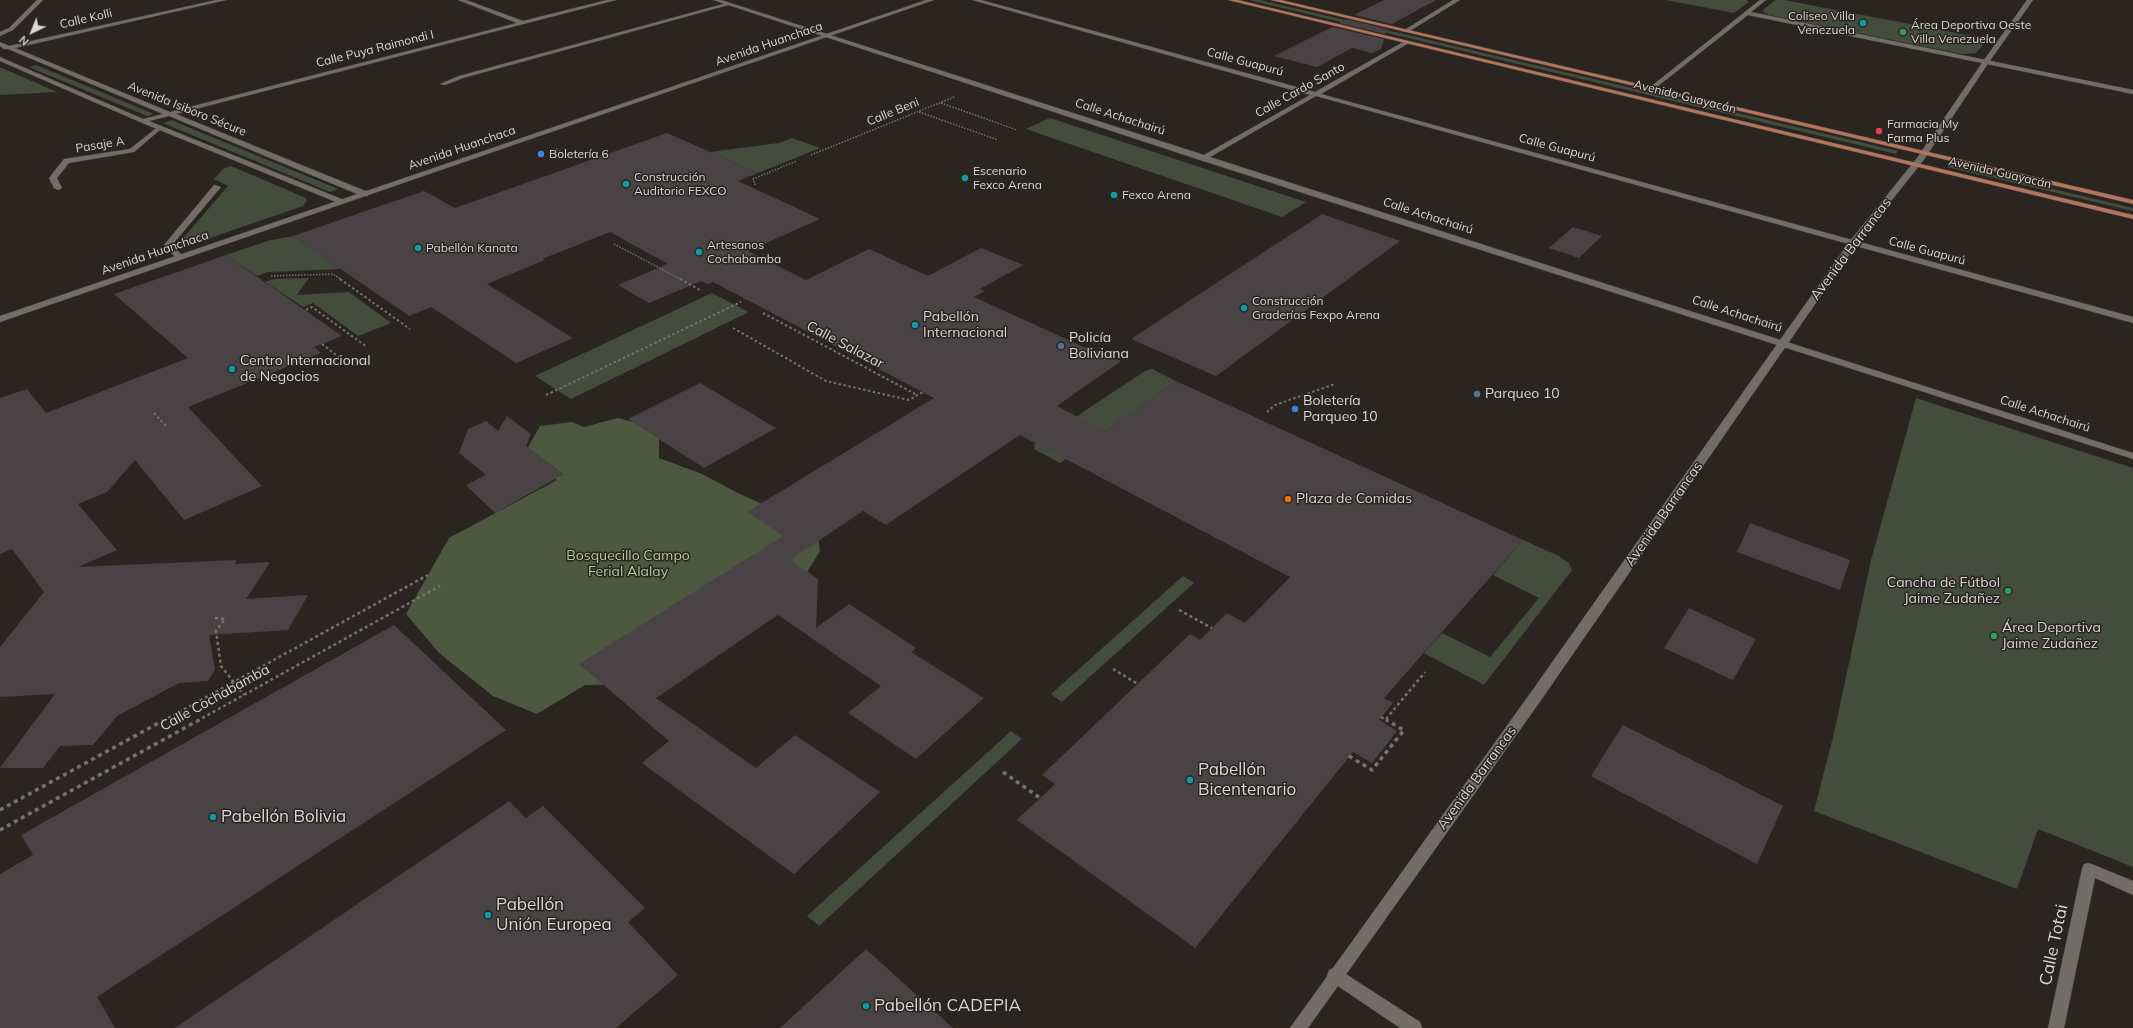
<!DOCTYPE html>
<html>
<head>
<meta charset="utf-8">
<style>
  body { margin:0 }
  #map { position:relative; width:2133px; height:1028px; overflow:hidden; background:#2a2521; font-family:Mulish,sans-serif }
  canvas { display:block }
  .north { position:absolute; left:12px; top:12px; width:40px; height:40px; -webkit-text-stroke:3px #2a2521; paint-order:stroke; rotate:223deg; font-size:11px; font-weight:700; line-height:16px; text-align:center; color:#d9d6d3 }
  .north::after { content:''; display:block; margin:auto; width:14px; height:18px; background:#d9d6d3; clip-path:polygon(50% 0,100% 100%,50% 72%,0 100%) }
</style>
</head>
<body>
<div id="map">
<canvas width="2133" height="1028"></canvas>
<div class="north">N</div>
</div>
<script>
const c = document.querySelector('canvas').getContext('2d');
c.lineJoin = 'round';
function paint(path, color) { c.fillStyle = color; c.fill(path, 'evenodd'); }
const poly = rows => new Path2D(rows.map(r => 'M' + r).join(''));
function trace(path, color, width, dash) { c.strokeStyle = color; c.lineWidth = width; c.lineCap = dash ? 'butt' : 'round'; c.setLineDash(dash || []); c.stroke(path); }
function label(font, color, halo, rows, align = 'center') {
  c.font = font + ' Mulish,sans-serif'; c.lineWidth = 3; c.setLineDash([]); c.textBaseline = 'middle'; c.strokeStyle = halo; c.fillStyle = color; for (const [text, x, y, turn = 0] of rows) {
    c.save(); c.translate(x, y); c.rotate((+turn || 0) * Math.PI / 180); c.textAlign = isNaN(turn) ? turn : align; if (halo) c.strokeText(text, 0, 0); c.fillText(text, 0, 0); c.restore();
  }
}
const green = poly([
  [1249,0,1260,0,1898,151,1896,154],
  [1666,0,1746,0,1749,2,1734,13],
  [1775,0,1784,0,1988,39,1976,53,1962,54,1769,15,1762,11],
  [36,65,154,114,147,116,29,67],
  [0,68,2,68,57,92,0,95],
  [1050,118,1306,202,1282,217,1026,129],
  [171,120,338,189,330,192,163,123],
  [792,138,820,148,758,173,710,152,779,143],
  [1948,164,2133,208,2133,211,1947,167],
  [231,166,306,198,307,201,303,206,181,248,179,243,228,186,214,179,224,168],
  [293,236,341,269,268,272,257,276,226,255,271,240],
  [309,278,297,295,349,292,391,323,358,336,313,303,303,307,265,282,274,279],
  [712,293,749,312,571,399,535,376],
  [1152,369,1176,381,1060,463,1034,449,1035,444,1145,371],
  [1916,398,2133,468,2133,867,2038,829,2017,889,1814,811,1834,733,1871,560],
  [1523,540,1559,556,1569,563,1572,570,1484,685,1424,653,1442,633,1490,657,1539,598,1493,575],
  [1183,576,1194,583,1062,702,1051,694],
  [1011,731,1022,739,819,926,807,916]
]);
const forest = poly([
  [618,418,659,429,659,458,702,474,738,493,817,529,820,551,799,585,646,684,585,685,537,714,493,696,439,653,406,614,449,538,557,480,523,456,540,426,572,422,584,427]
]);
const building = poly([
  [1384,0,1436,0,1392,24,1354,15],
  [1346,19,1387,29,1385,34,1339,23],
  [1332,27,1384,39,1381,49,1372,53,1352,48,1317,67,1274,56],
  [667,133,758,173,738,181,820,219,748,251,806,280,869,249,928,276,981,248,1023,265,980,289,985,291,974,297,1088,349,1093,349,1121,361,1057,406,1105,431,1176,381,1523,540,1384,698,1393,703,1379,720,1397,731,1372,763,1353,752,1195,948,1017,820,1055,784,1042,775,1190,634,1200,640,1227,613,1245,623,1290,577,1020,435,886,525,863,511,790,560,818,579,816,628,849,604,916,648,911,652,984,698,916,759,848,713,881,686,778,615,656,698,756,768,795,735,880,792,794,874,642,763,669,741,579,664,783,536,747,512,934,398,713,282,707,284,701,281,649,303,618,285,668,264,610,232,542,259,545,260,487,284,573,338,516,363,431,307,409,316,293,236,424,191,455,208],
  [1322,214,1400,241,1216,376,1131,339],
  [1573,227,1602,236,1579,258,1549,248],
  [226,255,342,336,314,347,321,353,188,407,262,486,184,520,135,460,107,492,78,504,117,550,78,567,236,560,235,564,270,562,246,599,308,595,288,630,209,635,215,670,208,681,179,683,117,716,93,745,60,746,43,768,0,768,55,694,0,697,0,647,44,592,12,549,0,554,0,398,27,389,46,413,188,358,114,294],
  [700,383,776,428,704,468,628,419],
  [507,416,531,434,526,446,564,474,495,513,466,485,486,475,459,453,468,429,486,421,498,431],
  [1750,523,1850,560,1840,590,1737,552],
  [1689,608,1756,639,1733,680,1664,648],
  [394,625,506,730,97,997,115,1028,0,1028,0,874,33,855,21,835],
  [1623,725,1783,806,1757,864,1591,776],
  [509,801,526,818,543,806,645,908,628,922,678,975,616,1028,175,1028],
  [866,949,953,1028,780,1028]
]);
const pathFar3 = poly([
  [941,103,1017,130],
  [919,112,998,140],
  [556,149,568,155],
  [811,155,954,97],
  [755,185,753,179,797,161],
  [614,244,682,280],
  [271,276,333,274,342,280]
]);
const pathFar2 = poly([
  [340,279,410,329],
  [680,279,702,291],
  [306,310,312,307,367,347],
  [763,313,917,395],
  [733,328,826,381,909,400,923,392],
  [322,344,340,358],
  [546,395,741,302],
  [1267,412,1275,405,1335,384],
  [154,413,166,426]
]);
const pathFar1 = poly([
  [1179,610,1212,628],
  [215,618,225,619,216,631,221,666,244,695],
  [1113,669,1138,684],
  [1381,717,1388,721],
  [1386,719,1425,672],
  [163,721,428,575],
  [197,721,440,586]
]);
const path = poly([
  [1349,756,1372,770,1404,730,1386,720],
  [1003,772,1040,798],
  [0,810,164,720],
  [0,830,199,720]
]);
const service = poly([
  [727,3,732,4,463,78,445,85,440,84,459,76,727,3],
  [159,126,162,128,161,129,134,152,69,163,57,178,62,188,58,190,54,188,49,178,64,159,130,149,159,126],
  [214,185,221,187,172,245,184,257,183,259,177,259,164,245,214,185]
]);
const minor = poly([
  [37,0,43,0,13,30,0,36,0,32,9,28,37,0],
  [216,0,226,0,15,48,170,112,517,23,458,0,466,0,523,21,607,0,616,0,176,114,368,192,368,196,362,196,169,116,149,121,344,200,345,202,341,204,140,122,0,61,0,57,2,58,143,119,163,114,8,49,4,49,0,46,0,42,9,46,216,0],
  [713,0,721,0,1204,155,1310,95,972,0,981,0,1315,92,1405,41,1409,41,1409,43,1321,94,2133,317,2133,323,1316,96,1210,157,2133,453,2133,459,1200,160,713,0],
  [1453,0,1460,0,1408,32,1403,31,1453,0],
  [1760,0,1766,0,1751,12,2133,90,2133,94,1748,15,1653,90,1649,90,1649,88,1760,0],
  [2089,863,2133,881,2133,895,2095,878,2064,1028,2048,1028,2082,869,2084,864,2089,863],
  [1335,967,1420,1022,1422,1028,1400,1028,1329,980,1327,975,1329,970,1335,967]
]);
const tertiary = poly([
  [926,0,934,0,0,322,0,316,926,0],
  [2027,0,2033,0,1989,62,1923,161,1856,245,1539,703,1308,1028,1290,1028,1529,695,1850,241,1917,158,1984,60,2027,0]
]);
const primary = poly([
  [1228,0,1238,0,2133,215,2133,219,1228,0],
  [1271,0,1281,0,2133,200,2133,204,1271,0]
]);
const markers = [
  [1863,23,4,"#0f9aa8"],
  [1903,32,4,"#2e9e5b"],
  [1879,131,4,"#e0444e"],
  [541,154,4,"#3f7fe0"],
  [965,178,4,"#0f9aa8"],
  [626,184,4,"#0f9aa8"],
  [1114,195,4,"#0f9aa8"],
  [418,248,4,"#0f9aa8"],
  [699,252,4,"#0f9aa8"],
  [1244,308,4,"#0f9aa8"],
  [915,325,4,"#0f9aa8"],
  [1061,346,4,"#5c6f8a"],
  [232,369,4,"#0f9aa8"],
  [1477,394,4,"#5c6f8a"],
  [1295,409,4,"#3f7fe0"],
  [1288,499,4,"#e8710a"],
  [2008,591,4,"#2e9e5b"],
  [1994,636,4,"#2e9e5b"],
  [1190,780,4,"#0f9aa8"],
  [213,817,4,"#0f9aa8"],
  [488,915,4,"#0f9aa8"],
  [866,1006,4,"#0f9aa8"]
];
const farPoinames = [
  ["Coliseo Villa",1855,16,"right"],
  ["Venezuela",1855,30,"right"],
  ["Área Deportiva Oeste",1911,25],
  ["Villa Venezuela",1911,39],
  ["Farmacia My",1887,124],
  ["Farma Plus",1887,138],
  ["Boletería 6",549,154],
  ["Escenario",973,171],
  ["Fexco Arena",973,185],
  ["Construcción",634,177],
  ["Auditorio FEXCO",634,191],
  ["Fexco Arena",1122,195],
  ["Artesanos",707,245],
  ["Cochabamba",707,259],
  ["Pabellón Kanata",426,248],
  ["Construcción",1252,301],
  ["Graderías Fexpo Arena",1252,315]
];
const farStreetnames = [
  ["Calle Kolli",86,19,-13],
  ["Avenida Huanchaca",769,44,-19],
  ["Calle Puya Raimondi I",375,49,-14],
  ["Calle Guapurú",1245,62,15],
  ["Calle Cardo Santo",1300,90,-29],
  ["Avenida Guayacán",1685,97,14],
  ["Avenida Isiboro Sécure",187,109,22],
  ["Calle Beni",893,112,-22],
  ["Calle Achachairú",1120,117,18],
  ["Pasaje A",100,145,-9],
  ["Avenida Huanchaca",462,148,-19],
  ["Calle Guapurú",1557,148,15],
  ["Avenida Guayacán",2000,173,13],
  ["Calle Achachairú",1428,216,18],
  ["Calle Guapurú",1927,251,15],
  ["Avenida Huanchaca",155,253,-19],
  ["Calle Achachairú",1737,314,18],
  ["Calle Achachairú",2045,414,18]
];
const streetNames = [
  ["Avenida Barrancas",1851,249,-53],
  ["Calle Salazar",845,345,28],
  ["Avenida Barrancas",1664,514,-55],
  ["Calle Cochabamba",215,698,-29],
  ["Avenida Barrancas",1477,778,-54]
];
const poiNames = [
  ["Pabellón",923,317],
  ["Internacional",923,333],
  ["Policía",1069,338],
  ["Boliviana",1069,354],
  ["Centro Internacional",240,361],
  ["de Negocios",240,377],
  ["Parqueo 10",1485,394],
  ["Boletería",1303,401],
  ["Parqueo 10",1303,417],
  ["Plaza de Comidas",1296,499],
  ["Cancha de Fútbol",2000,583,"right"],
  ["Jaime Zudañez",2000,599,"right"],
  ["Área Deportiva",2002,628],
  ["Jaime Zudañez",2002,644]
];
const parkNames = [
  ["Bosquecillo Campo",628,556],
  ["Ferial Alalay",628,572]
];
const nearPoinames = [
  ["Pabellón",1198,770],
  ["Bicentenario",1198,790],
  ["Pabellón Bolivia",221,817],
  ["Pabellón",496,905],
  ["Unión Europea",496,925],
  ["Pabellón CADEPIA",874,1006]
];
const nearStreetnames = [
  ["Calle Totai",2054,945,-78]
];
paint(green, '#444c3b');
paint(forest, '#4d5840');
paint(building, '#4a4345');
trace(service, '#46423f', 1);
trace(minor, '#46423f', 1);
trace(tertiary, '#46423f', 1);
trace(primary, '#46423f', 1);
trace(pathFar3, '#77726f', 1.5, [1.5, 1.5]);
trace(pathFar2, '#77726f', 2, [2.5, 2.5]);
trace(pathFar1, '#77726f', 2.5, [3, 3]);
trace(path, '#77726f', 3.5, [4, 4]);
paint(service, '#736d69');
paint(minor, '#736d69');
paint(tertiary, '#736d69');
paint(primary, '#b2755e');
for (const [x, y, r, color] of markers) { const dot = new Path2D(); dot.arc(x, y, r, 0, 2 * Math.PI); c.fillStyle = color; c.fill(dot); trace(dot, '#2a2521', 1.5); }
label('12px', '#d9d6d3', '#2a2521', farPoinames, 'left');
label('12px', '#d9d6d3', '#2a2521', farStreetnames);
label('14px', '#d9d6d3', '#2a2521', streetNames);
label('14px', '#d9d6d3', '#2a2521', poiNames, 'left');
label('14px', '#b4ca99', '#2a2521', parkNames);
label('17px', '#d9d6d3', '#2a2521', nearPoinames, 'left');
label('17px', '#d9d6d3', '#2a2521', nearStreetnames);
</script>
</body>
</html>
